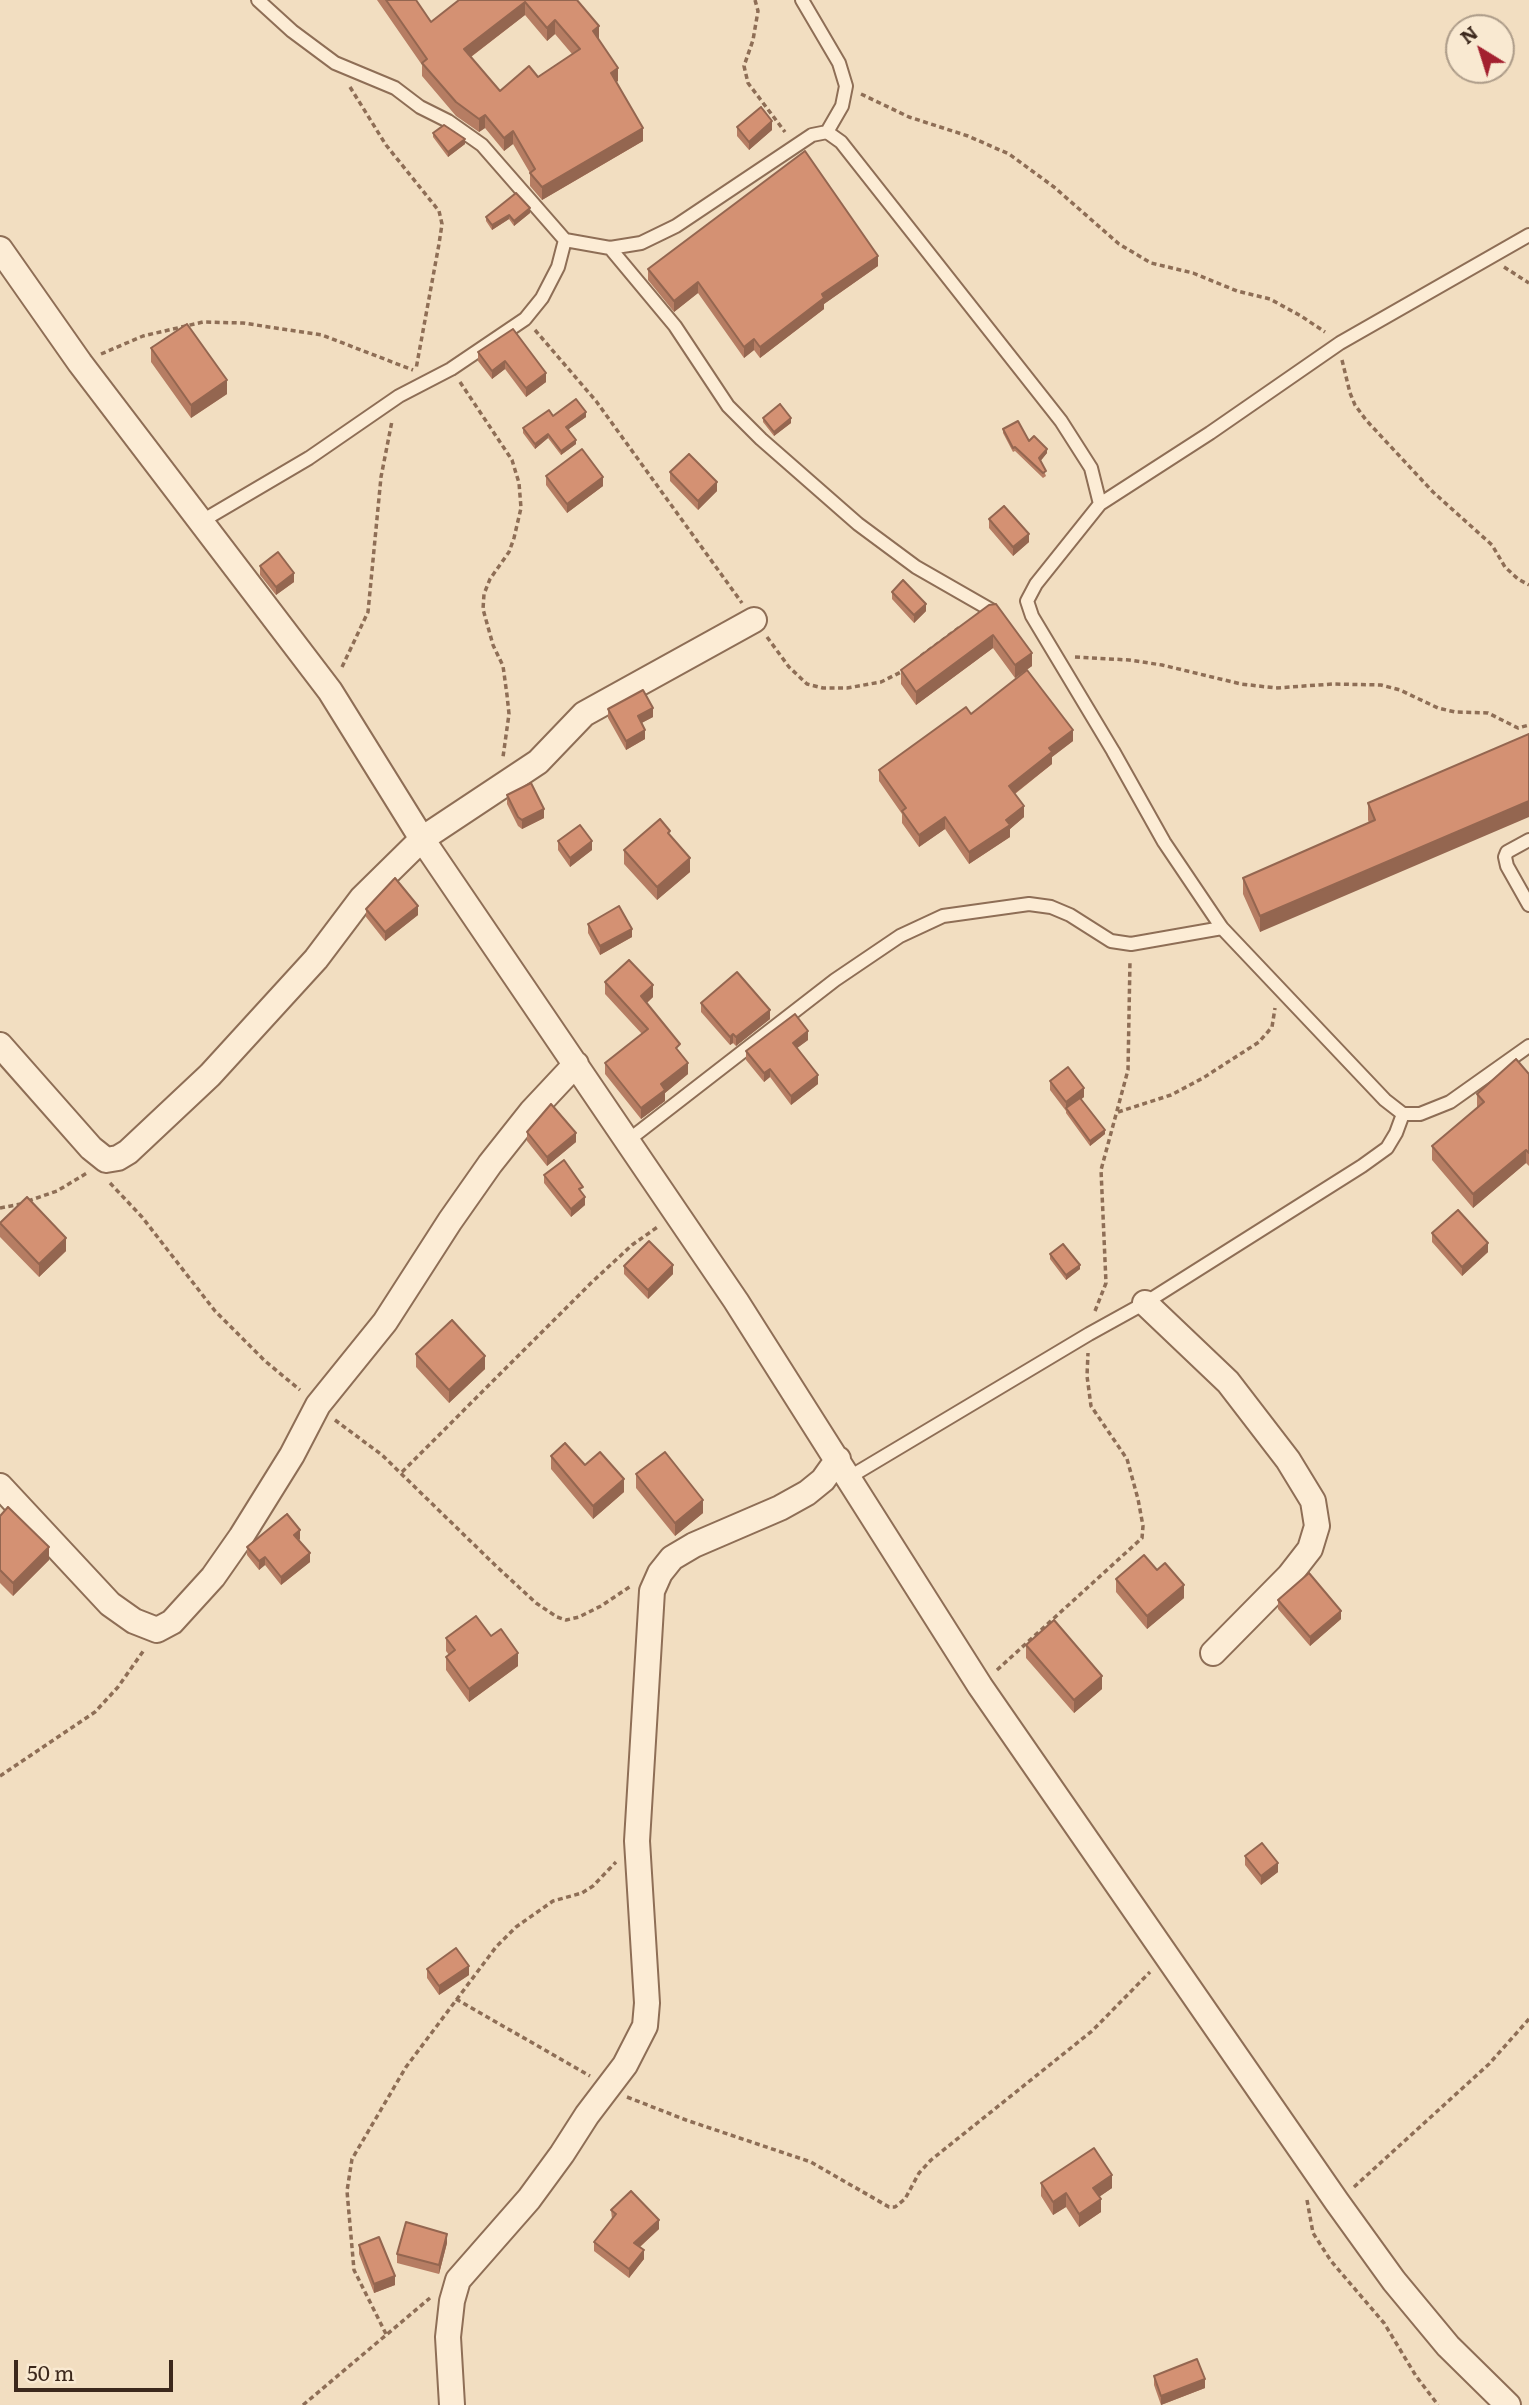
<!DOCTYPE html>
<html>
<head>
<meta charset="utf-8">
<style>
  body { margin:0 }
  #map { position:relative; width:1529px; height:2405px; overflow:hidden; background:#f2dec1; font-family:Literata,serif }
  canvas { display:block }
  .north { position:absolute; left:1445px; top:14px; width:70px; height:70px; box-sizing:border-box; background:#f9e9d1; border:2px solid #ad9c89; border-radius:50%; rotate:322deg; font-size:19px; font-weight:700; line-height:28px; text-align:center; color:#3c281c }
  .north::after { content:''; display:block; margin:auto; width:24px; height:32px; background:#a3202f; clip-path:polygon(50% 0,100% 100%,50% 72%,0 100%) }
  .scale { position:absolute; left:14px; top:2360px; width:159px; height:32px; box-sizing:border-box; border:4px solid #3c281c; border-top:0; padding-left:9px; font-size:21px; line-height:24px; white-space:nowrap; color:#3c281c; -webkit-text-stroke:5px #f9e9d1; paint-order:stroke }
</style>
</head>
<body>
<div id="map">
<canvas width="1529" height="2405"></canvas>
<div class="north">N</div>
<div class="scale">50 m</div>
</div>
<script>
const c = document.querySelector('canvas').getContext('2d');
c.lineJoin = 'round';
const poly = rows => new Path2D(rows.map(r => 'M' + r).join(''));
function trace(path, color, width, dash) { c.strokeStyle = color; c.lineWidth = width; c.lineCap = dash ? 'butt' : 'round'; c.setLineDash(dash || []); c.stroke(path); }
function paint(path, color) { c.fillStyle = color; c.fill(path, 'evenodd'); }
const path = poly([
  [755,0,758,11,753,40,744,66,748,83,785,132],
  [350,87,386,145,439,211,442,224,439,244,416,369],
  [861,94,909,117,968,136,1009,154,1054,187,1119,244,1151,263,1193,273,1237,291,1270,299,1301,316,1325,332],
  [1504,267,1529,283],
  [535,330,596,401,742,603],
  [101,354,143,336,203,322,243,323,322,335,413,370],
  [1342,360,1350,393,1355,405,1366,420,1433,492,1492,545,1505,567,1518,579,1529,585],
  [460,382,512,460,519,483,521,508,514,538,509,552,490,579,484,594,483,609,493,645,503,666,507,695,509,714,503,757],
  [767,637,789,667,807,684,823,688,847,688,881,682,905,670],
  [921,656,960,627],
  [1075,657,1129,660,1162,665,1241,684,1276,688,1333,684,1381,685,1400,690,1438,708,1455,712,1488,713,1518,728,1529,725],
  [342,667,368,612,381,477,392,421],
  [1118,1112,1171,1095,1203,1078,1259,1042,1272,1027,1275,1008],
  [110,1183,142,1217,215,1311,265,1361,300,1390],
  [28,1201,57,1191,87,1173],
  [0,1208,21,1204],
  [1095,1311,1106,1283,1101,1170,1128,1070,1130,960],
  [335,1420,382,1455,495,1565,536,1603,557,1617,566,1620,579,1617,601,1606,631,1586],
  [402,1472,591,1283,632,1245,659,1226],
  [997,1670,1142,1538,1143,1526,1138,1499,1127,1459,1091,1406,1087,1376,1088,1353],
  [0,1776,95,1712,118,1687,144,1650],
  [456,1999,590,2076],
  [627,2097,686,2120,811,2162,889,2207,895,2207,905,2199,919,2173,931,2160,1092,2031,1150,1972],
  [1354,2187,1489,2064,1529,2019],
  [1307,2200,1313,2233,1331,2261,1384,2323,1416,2376,1438,2405],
  [386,2334,354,2270,347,2191,352,2159,406,2067,496,1947,516,1927,553,1901,582,1893,593,1886,616,1862],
  [303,2405,430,2298]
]);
const service = poly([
  [258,0,292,31,335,63,395,88,420,107,448,121,482,145,565,240,610,248,641,243,676,226,812,135,827,132,841,142,1061,421,1091,468,1100,504,1036,584,1027,601,1032,616,1113,751,1164,842,1222,928,1385,1100,1403,1114,1420,1114,1450,1102,1529,1046],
  [802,0,839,63,846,86,842,106,827,132],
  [610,248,675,326,728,406,761,439,858,524,916,567,991,610],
  [1100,504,1210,433,1340,343,1529,235],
  [202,521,309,458,399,396,451,369,525,319,542,298,558,267,565,240],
  [1529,840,1507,852,1505,857,1507,866,1529,905],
  [626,1142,835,980,900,936,943,916,1029,904,1051,907,1070,915,1111,941,1131,944,1222,928],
  [848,1478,1089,1334,1145,1303,1362,1166,1387,1148,1396,1133,1403,1114]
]);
const minor = poly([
  [0,249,80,363,330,691,422,839,736,1301,980,1686,1337,2202,1394,2281,1448,2346,1508,2405],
  [0,1045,91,1148,106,1160,118,1158,128,1152,210,1075,316,959,362,898,422,839,538,762,584,714,754,620],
  [1145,1303,1228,1382,1288,1460,1313,1501,1317,1526,1310,1549,1289,1576,1213,1653],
  [0,1486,110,1604,134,1621,157,1630,172,1622,213,1577,241,1537,292,1455,318,1405,385,1322,450,1221,490,1164,532,1111,576,1064],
  [452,2405,448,2337,452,2301,458,2280,529,2199,562,2154,587,2115,625,2065,645,2026,647,2003,637,1841,652,1591,660,1573,672,1558,694,1545,780,1508,807,1493,823,1480,838,1459]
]);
const wall = poly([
  [377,0,416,0,431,22,459,0,577,0,599,39,599,40,618,81,616,82,643,141,542,200,530,186,530,173,513,144,504,151,485,128,479,132,456,116,422,76,422,65],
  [525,15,547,41,555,34,572,54,538,77,500,91,471,57],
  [737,127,772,130,749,150,737,136],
  [433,133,465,144,448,157,433,137],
  [530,213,514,226,509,219,492,230,486,221,486,217],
  [878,266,824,304,824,309,760,358,754,350,744,358,698,293,674,312,648,280,648,269],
  [151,348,227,394,191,418,151,362],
  [478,352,546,373,546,382,526,397,505,369,492,379,478,361],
  [553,416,586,417,569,429,576,444,561,455,548,438,535,449,523,433,523,428],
  [763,418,791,423,774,436,763,422],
  [1003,429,1029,441,1047,453,1040,461,1046,476,1043,478,1015,451,1013,452,1003,433],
  [670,472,717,491,698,510,670,481],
  [546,476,603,486,567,513,546,485],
  [989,519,1029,542,1013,556,989,528],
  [260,566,294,582,276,595,260,575],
  [892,592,926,611,914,623,892,599],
  [989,605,1032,666,1015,678,993,648,916,705,901,684,901,670],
  [608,709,653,717,641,723,645,739,626,750,608,718],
  [971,714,1073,741,1052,757,1052,764,1015,794,1024,817,1010,829,1010,837,969,864,945,829,919,847,902,823,902,814,879,781,879,770],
  [1529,734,1260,932,1243,894,1243,878,1369,823,1368,820,1368,803],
  [507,795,544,818,522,829,518,826,507,804],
  [670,837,690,872,657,900,624,864,624,850],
  [558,841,592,850,570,867,558,850],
  [366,909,418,915,385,941,366,917],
  [588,924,632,937,600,955,588,933],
  [605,982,653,997,647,1003,680,1053,688,1074,665,1093,665,1101,641,1119,605,1074,605,1063,642,1034,605,994],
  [701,1003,770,1019,736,1046,733,1043,730,1045,701,1012],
  [808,1040,797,1048,818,1084,791,1105,770,1077,764,1082,746,1060,746,1051],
  [1529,1074,1529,1166,1526,1163,1473,1208,1432,1160,1432,1146,1477,1108,1477,1094],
  [1050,1081,1084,1097,1081,1099,1105,1134,1090,1146,1066,1113,1066,1111,1050,1090],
  [527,1132,576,1142,547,1166,527,1141],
  [544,1175,583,1195,585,1205,571,1217,544,1183],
  [0,1223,66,1251,39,1277,0,1237],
  [1432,1233,1488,1252,1462,1276,1432,1242],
  [1050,1254,1080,1269,1066,1280,1050,1259],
  [624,1266,673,1274,648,1299,624,1274],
  [416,1354,485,1369,449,1403,416,1367],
  [551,1456,585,1465,624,1492,593,1519,551,1469],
  [636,1474,703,1513,675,1536,636,1488],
  [0,1516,49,1560,13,1596,0,1583],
  [300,1539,299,1540,310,1562,281,1585,265,1565,259,1570,247,1555,247,1547],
  [1116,1579,1184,1598,1147,1629,1116,1592],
  [1278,1600,1341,1619,1310,1646,1278,1609],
  [491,1636,518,1666,469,1702,446,1670,446,1657,449,1655,446,1651,446,1638],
  [1026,1645,1102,1689,1074,1713,1026,1658],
  [1245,1856,1278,1872,1261,1885,1245,1865],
  [427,1969,469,1975,439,1995,427,1978],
  [1041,2183,1112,2188,1099,2197,1101,2212,1079,2227,1066,2207,1053,2215,1041,2196],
  [611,2210,659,2229,640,2247,644,2259,629,2278,594,2251,594,2242,612,2219],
  [447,2243,439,2274,397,2263,397,2254],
  [359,2245,395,2285,374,2293,359,2254],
  [1154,2376,1205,2388,1161,2405,1154,2385]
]);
const shadedWall = poly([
  [525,2,525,15,464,62,464,49],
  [555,20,555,34,547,41,547,28],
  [599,26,599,39,593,45,593,31],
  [618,68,618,81,611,86,611,73],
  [485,115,485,128,479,132,479,119],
  [772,121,772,130,749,150,749,142],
  [643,128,643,141,542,200,542,187],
  [513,131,513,144,504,151,504,138],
  [465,139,465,144,448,157,448,152],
  [530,208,530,213,514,226,514,221],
  [509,215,509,219,492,230,492,225],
  [878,256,878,266,824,304,824,309,760,358,760,347,822,294],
  [698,282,698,293,674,312,674,301],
  [754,339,754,350,744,358,744,347],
  [505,361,505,369,492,379,492,371],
  [546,373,546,382,526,397,526,388],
  [227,380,227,394,191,418,191,405],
  [586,412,586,417,566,431,566,427],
  [791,418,791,423,774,436,774,432],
  [548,434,548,438,535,449,535,444],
  [576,440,576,444,561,455,561,451],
  [1047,449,1047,453,1039,463,1039,458],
  [603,477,603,486,567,513,567,504],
  [717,482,717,491,698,510,698,501],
  [1029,534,1029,542,1013,556,1013,547],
  [294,573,294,582,276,595,276,587],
  [926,604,926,611,914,623,914,615],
  [993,635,993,648,916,705,916,692],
  [1032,653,1032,666,1015,678,1015,665],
  [653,708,653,717,638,725,638,716],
  [645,730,645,739,626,750,626,741],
  [1073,730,1073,741,1052,757,1052,764,1009,798,1009,786,1049,748],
  [1529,801,1529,817,1260,932,1260,916],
  [1024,806,1024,817,1010,829,1010,837,969,864,969,852,1006,820],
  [544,809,544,818,522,829,522,820],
  [945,817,945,829,919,847,919,835],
  [592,841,592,850,570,867,570,858],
  [690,858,690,872,657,900,657,887],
  [418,906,418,915,385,941,385,932],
  [632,929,632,937,600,955,600,946],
  [653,985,653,997,641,1008,641,996],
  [770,1010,770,1019,736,1046,736,1037],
  [808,1031,808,1040,793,1051,793,1043],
  [733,1034,733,1043,730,1045,730,1037],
  [688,1063,688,1074,665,1093,665,1101,641,1119,641,1108,661,1084],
  [770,1069,770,1077,764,1082,764,1073],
  [818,1075,818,1084,791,1105,791,1096],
  [1084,1088,1084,1097,1068,1110,1066,1108,1066,1111,1066,1102],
  [1105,1130,1105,1134,1090,1146,1090,1141],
  [576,1133,576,1142,547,1166,547,1157],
  [1526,1150,1526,1163,1473,1208,1473,1194],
  [585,1197,585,1205,571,1217,571,1209],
  [66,1238,66,1251,39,1277,39,1264],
  [1488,1243,1488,1252,1462,1276,1462,1267],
  [673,1265,673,1274,648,1299,648,1290],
  [1080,1265,1080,1269,1066,1280,1066,1275],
  [485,1356,485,1369,449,1403,449,1390],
  [624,1479,624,1492,593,1519,593,1506],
  [703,1500,703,1513,675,1536,675,1523],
  [300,1530,300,1539,294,1544,294,1535],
  [49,1547,49,1560,13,1596,13,1583],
  [310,1553,310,1562,281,1585,281,1577],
  [265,1557,265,1565,259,1570,259,1561],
  [1184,1585,1184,1598,1147,1629,1147,1616],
  [1341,1611,1341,1619,1310,1646,1310,1637],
  [518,1653,518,1666,469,1702,469,1689],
  [1102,1676,1102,1689,1074,1713,1074,1700],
  [1278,1863,1278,1872,1261,1885,1261,1876],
  [469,1966,469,1975,439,1995,439,1986],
  [1112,2175,1112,2188,1093,2201,1093,2188],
  [1066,2193,1066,2207,1053,2215,1053,2202],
  [1101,2199,1101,2212,1079,2227,1079,2214],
  [659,2220,659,2229,634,2252,634,2243],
  [447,2234,447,2243,439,2274,439,2265],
  [644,2250,644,2259,629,2278,629,2269],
  [395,2276,395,2285,374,2293,374,2284],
  [1205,2379,1205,2388,1161,2405,1161,2396]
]);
const building = poly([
  [386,0,416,0,431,22,459,0,577,0,599,26,593,31,618,68,611,73,643,128,542,187,530,173,535,169,513,131,504,138,485,115,479,119,456,102,422,63,427,59,386,0],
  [525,2,547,28,555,20,580,49,538,77,529,66,500,91,464,49,525,2],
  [761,107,772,121,749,142,737,127,761,107],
  [444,125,465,139,448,152,433,133,444,125],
  [805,151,878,256,822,294,824,298,760,347,754,339,744,347,698,282,674,301,648,269,805,151],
  [516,193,530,208,514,221,509,215,492,225,486,217,516,193],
  [187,324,227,380,191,405,151,348,187,324],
  [513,329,546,373,526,388,505,361,492,371,478,352,513,329],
  [576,399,586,412,566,427,576,440,561,451,548,434,535,444,523,428,549,410,553,416,576,399],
  [780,404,791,418,774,432,763,418,780,404],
  [1018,421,1029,441,1034,436,1047,449,1039,458,1046,471,1043,473,1015,447,1013,448,1003,429,1018,421],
  [582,449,603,477,567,504,546,476,582,449],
  [689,454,717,482,698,501,670,472,689,454],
  [1004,506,1029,534,1013,547,989,519,1004,506],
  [278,552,294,573,276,587,260,566,278,552],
  [903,580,926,604,914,615,892,592,903,580],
  [996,604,1032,653,1015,665,993,635,916,692,901,670,989,605,996,604],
  [1027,670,1073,730,1049,748,1052,752,1009,786,1024,806,1006,820,1010,825,969,852,945,817,919,835,902,811,906,808,879,770,966,707,971,714,1027,670],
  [643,690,653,708,638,716,645,730,626,741,608,709,643,690],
  [1529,734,1529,801,1260,916,1243,878,1375,820,1368,803,1529,734],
  [531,783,544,809,522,820,518,817,507,795,531,783],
  [660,819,670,831,668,833,690,858,657,887,624,850,660,819],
  [580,825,592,841,570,858,558,841,580,825],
  [395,878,418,906,385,932,366,909,395,878],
  [619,906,632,929,600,946,588,924,619,906],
  [629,960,653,985,641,996,680,1044,676,1048,688,1063,661,1084,665,1090,641,1108,605,1063,648,1029,605,982,629,960],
  [737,972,770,1010,736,1037,733,1034,730,1037,701,1003,737,972],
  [795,1014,808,1031,793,1043,818,1075,791,1096,770,1069,764,1073,746,1051,795,1014],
  [1516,1059,1529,1074,1529,1153,1526,1150,1473,1194,1432,1146,1484,1102,1477,1094,1516,1059],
  [1068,1067,1084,1088,1066,1102,1050,1081,1068,1067],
  [1080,1098,1105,1130,1090,1141,1066,1108,1080,1098],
  [551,1104,576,1133,547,1157,527,1132,551,1104],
  [564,1160,583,1187,579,1189,585,1197,571,1209,544,1175,564,1160],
  [27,1197,66,1238,39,1264,0,1223,27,1197],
  [1458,1210,1488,1243,1462,1267,1432,1233,1458,1210],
  [649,1241,673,1265,648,1290,624,1266,649,1241],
  [1063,1244,1080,1265,1066,1275,1050,1254,1063,1244],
  [452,1320,485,1356,449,1390,416,1354,452,1320],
  [565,1443,585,1465,600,1452,624,1479,593,1506,551,1456,565,1443],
  [665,1452,703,1500,675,1523,636,1474,665,1452],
  [8,1507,49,1547,13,1583,0,1570,0,1516,8,1507],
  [287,1514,300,1530,294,1535,310,1553,281,1577,265,1557,259,1561,247,1547,287,1514],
  [1144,1555,1157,1570,1165,1563,1184,1585,1147,1616,1116,1579,1144,1555],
  [1309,1573,1341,1611,1310,1637,1278,1600,1309,1573],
  [476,1616,491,1636,501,1629,518,1653,469,1689,446,1657,455,1650,446,1638,476,1616],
  [1054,1620,1102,1676,1074,1700,1026,1645,1054,1620],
  [1262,1843,1278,1863,1261,1876,1245,1856,1262,1843],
  [456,1948,469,1966,439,1986,427,1969,456,1948],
  [1094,2148,1112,2175,1093,2188,1101,2199,1079,2214,1066,2193,1053,2202,1041,2183,1094,2148],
  [631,2191,659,2220,634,2243,644,2250,629,2269,594,2242,616,2214,611,2210,631,2191],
  [406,2222,447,2234,439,2265,397,2254,406,2222],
  [379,2237,395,2276,374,2284,359,2245,379,2237],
  [1197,2359,1205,2379,1161,2396,1154,2376,1197,2359]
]);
trace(service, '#8e6e56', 16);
trace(minor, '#8e6e56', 28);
trace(path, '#8e6e56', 3.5, [5, 3.5]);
trace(service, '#fcecd5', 12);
trace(minor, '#fcecd5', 24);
paint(wall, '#b67d63');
paint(shadedWall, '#946650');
paint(building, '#d49173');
trace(building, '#946650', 2);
</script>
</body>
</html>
